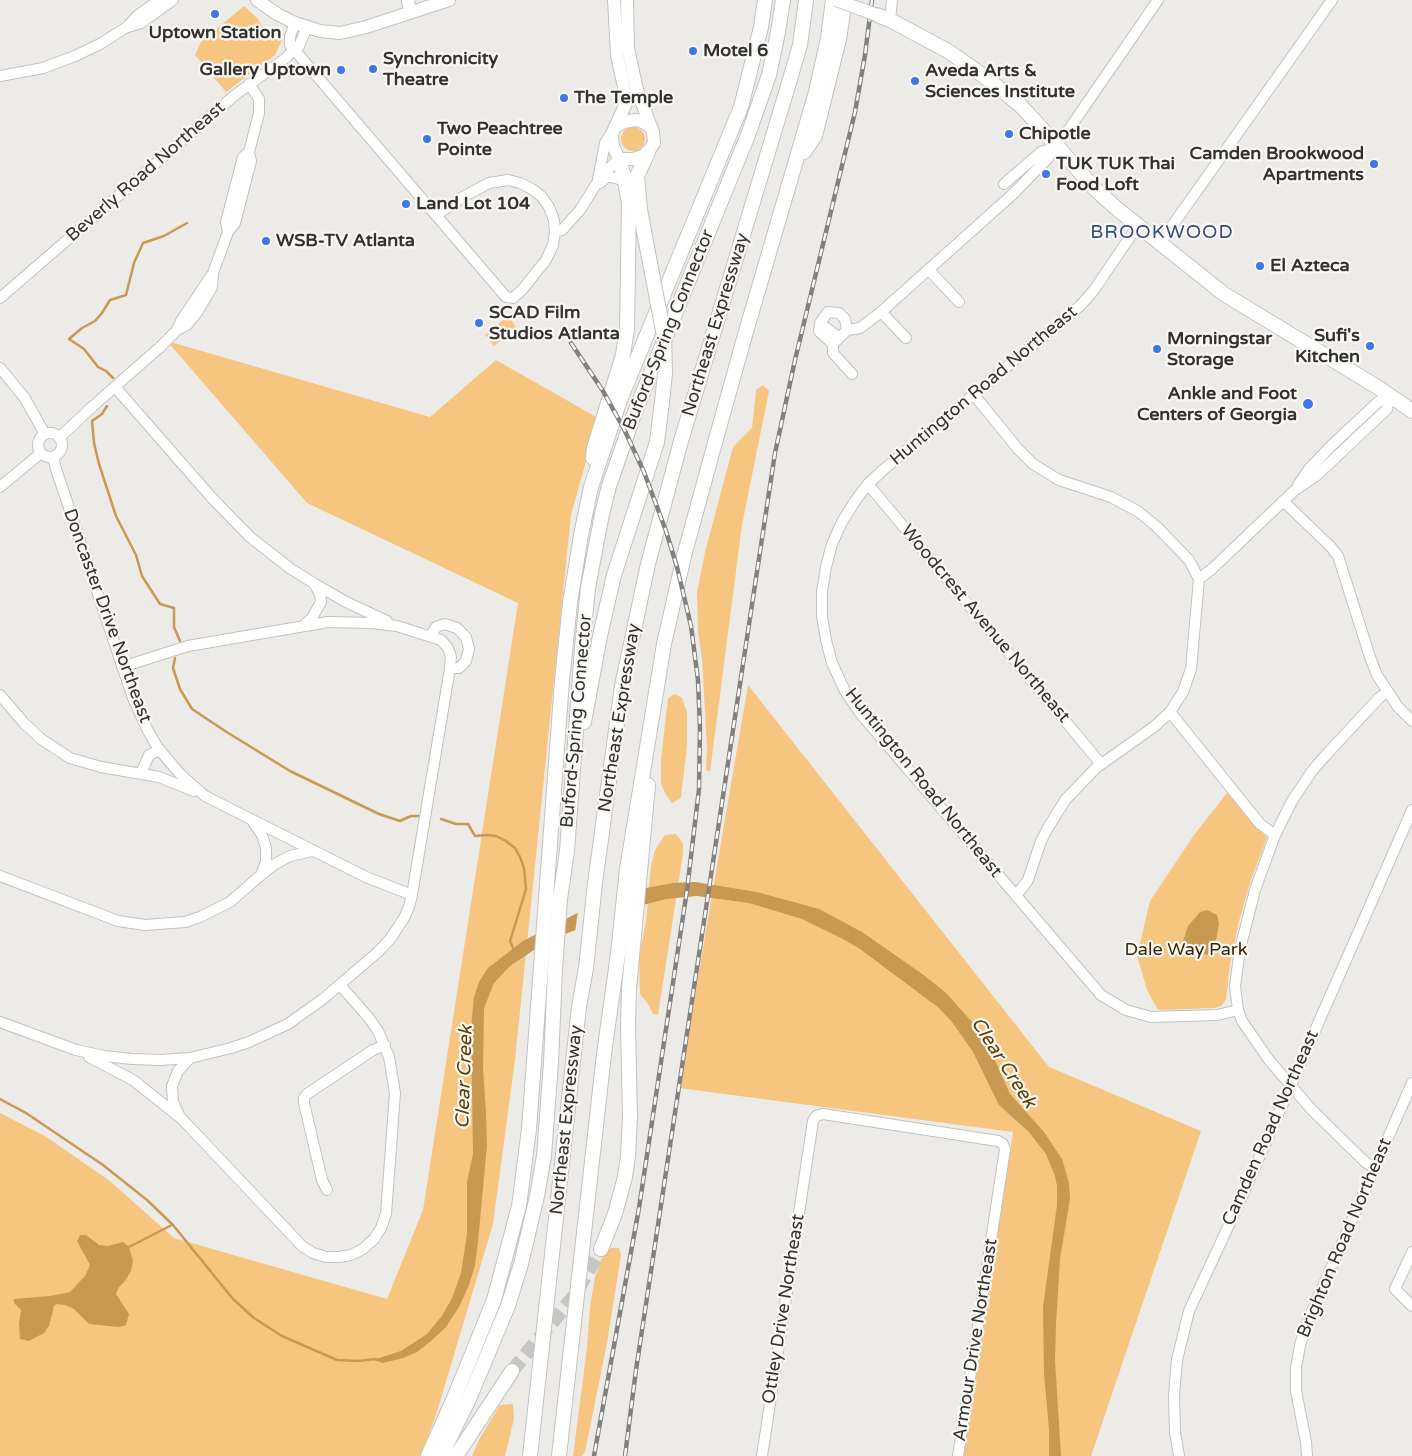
<!DOCTYPE html>
<html>
<head>
<meta charset="utf-8">
<style>
  body { margin:0 }
  canvas { display:block; background:#edebe8 }
</style>
</head>
<body>
<canvas width="1412" height="1456"></canvas>
<script>
const c = document.querySelector('canvas').getContext('2d');
c.lineJoin = 'round';
function paint(path, color) { c.fillStyle = color; c.fill(path, 'evenodd'); }
const poly = rows => new Path2D(rows.map(r => 'M' + r).join(''));
function trace(path, color, width, dash) { c.strokeStyle = color; c.lineWidth = width; c.lineCap = dash ? 'butt' : 'round'; c.setLineDash(dash || []); c.stroke(path); }
function label(font, color, halo, rows, align = 'center') {
  c.font = font + ' "Varela Round",sans-serif'; c.lineWidth = 4.5; c.setLineDash([]); c.textBaseline = 'middle'; c.strokeStyle = halo; c.fillStyle = color; for (const [text, x, y, turn = 0] of rows) {
    c.save(); c.translate(x, y); c.rotate((+turn || 0) * Math.PI / 180); c.textAlign = isNaN(turn) ? turn : align; if (halo) c.strokeText(text, 0, 0); c.fillText(text, 0, 0); c.restore();
  }
}
const green = poly([
  [244,6,258,19,263,28,282,40,275,55,226,92,195,55,201,42],
  '621 139a12 12 0 1 1 24 0a12 12 0 1 1-24 0Z',
  [508,316,516,327,494,346,485,335],
  [167,341,430,417,496,360,598,418,571,515,515,1060,493,1224,436,1415,421,1456,0,1456,0,1113,45,1136,110,1181,174,1238,387,1299,423,1210,518,603,307,503],
  [763,385,769,391,742,525,710,772,706,770,707,748,702,659,698,632,697,592,705,552,733,447,752,428,756,390],
  [748,685,1049,1067,1201,1131,1091,1456,962,1456,1013,1132,679,1088],
  [675,694,682,698,687,712,687,746,681,798,672,803,666,795,661,784,661,760,668,698],
  [1227,793,1267,838,1251,880,1239,921,1230,964,1226,1000,1221,1006,1214,1008,1158,1010,1147,990,1137,956,1150,901,1194,835],
  [676,834,683,843,683,854,658,1015,653,1014,648,1004,640,994,639,958,646,921,651,866,655,850,665,835],
  [610,1248,619,1248,621,1255,607,1343,585,1452,582,1456,573,1456,587,1348,590,1307,595,1277,603,1255],
  [513,1404,514,1419,505,1456,472,1456,480,1438,500,1405]
]);
const water = poly([
  [695,882,757,892,819,909,862,932,925,976,946,993,972,1022,990,1049,1010,1094,1044,1132,1062,1159,1069,1183,1070,1199,1060,1259,1056,1324,1055,1360,1061,1456,1049,1456,1049,1430,1044,1373,1043,1307,1057,1205,1057,1186,1055,1176,1046,1154,1029,1132,999,1105,973,1052,952,1022,939,1008,860,949,841,938,802,919,749,903,697,896,666,899,628,909,563,935,534,950,510,966,494,983,484,1008,483,1067,486,1113,487,1145,478,1242,475,1265,469,1285,459,1307,446,1327,431,1341,417,1352,403,1358,383,1363,373,1360,401,1351,427,1334,442,1316,452,1298,461,1273,467,1234,467,1182,473,1154,471,1027,474,997,479,982,488,968,523,941,587,908,646,888,673,883],
  [1207,910,1217,915,1219,923,1215,947,1207,955,1182,944,1188,926,1200,912],
  [80,1235,86,1235,99,1245,108,1246,123,1242,129,1247,133,1261,131,1271,125,1281,119,1287,116,1294,129,1314,126,1325,119,1327,89,1324,74,1309,65,1305,57,1304,54,1306,49,1326,44,1333,29,1341,20,1339,19,1324,21,1310,14,1303,14,1299,50,1296,70,1292,85,1276,90,1265,77,1241]
]);
const pier = poly([
  [646,886,644,907,575,933,578,910]
]);
const stream = poly([
  [113,378,106,371,98,367,84,349,69,339,82,328,95,321,102,313,110,300,126,295,134,263,143,243,164,236,187,223],
  [107,406,102,414,92,421,94,443,99,464,116,516,136,555,142,576,160,604,174,608,174,627,180,641],
  [175,658,173,668,180,689,192,709,225,731,290,771,379,814,400,821,411,816,419,816],
  [441,819,456,824,468,824,475,836,486,835,496,836,506,841,515,848,520,857,524,868,526,889,510,941,514,950],
  [0,1099,26,1113,103,1165,147,1200,173,1225,233,1299,254,1318,282,1336,337,1360,358,1361,376,1359],
  [129,1247,172,1225]
]);
const highwayTunnel = poly([
  [512,1371,574,1296,601,1249]
]);
const minor = poly([
  [890,20,892,0],
  [295,23,290,36,290,45,292,47,506,297,513,298,522,290,546,260,553,245,555,232,554,220,549,207,542,197,532,189,520,183,508,180,489,183,463,197,436,215],
  [128,27,141,23,173,0],
  [0,76,43,68,75,56,100,44,127,27,137,16,159,0],
  [598,179,605,143,612,132],
  [600,183,607,177,612,177,625,181],
  [1004,184,1041,152,1053,148],
  [1138,225,1094,290,1080,306,883,470,868,484,855,501,842,522,832,544,826,567,822,592,822,616,826,640,832,663,845,691,860,713,1101,995,1126,1010,1151,1017,1217,1015,1238,1010],
  [228,232,226,222,243,157,249,152],
  [555,232,562,230,580,210,602,175,619,159],
  [1160,243,1332,0],
  [929,270,959,302],
  [0,298,235,95,286,58,294,49,299,46,307,27],
  [881,312,906,338],
  [820,323,828,312,839,313,845,319,847,330],
  [177,330,181,321,213,273,228,232,235,223,251,161,249,152,259,113,259,99,249,84],
  [839,338,820,323,819,331,833,344,847,330,860,328,881,312,1013,194,1048,158,1053,148,1067,132,1158,0],
  [833,344,833,353,852,374],
  [0,368,24,397,45,434],
  [115,387,212,498,250,537,291,569,315,584,346,602,387,621],
  [974,395,1018,449,1033,464,1059,480,1111,497,1139,512,1157,527,1189,560,1199,579,1191,669,1183,692,1170,712,1155,726,1096,768,1066,799,1049,826,1041,841,1028,880,1016,896],
  '38 445a12 12 0 1 1 24 0a12 12 0 1 1-24 0Z',
  [59,438,93,406,159,348,177,330,187,325,198,311,212,287,213,274],
  [53,457,56,469,133,698,148,731,158,748,180,774,205,796,366,877,412,895],
  [868,484,1101,764],
  [1298,485,1309,469,1332,445,1378,402,1389,395],
  [0,487,41,453],
  [1283,501,1330,546,1338,556,1370,657,1377,675,1398,707,1412,721],
  [1199,579,1212,569,1295,490,1317,475,1387,409,1389,395],
  [304,625,312,618,321,602,320,594,315,585],
  [431,636,436,627,445,624,457,628,466,637,469,649,466,661,459,668,450,668],
  [0,695,24,723,41,739,70,758,101,767,159,777,194,791],
  [1170,712,1260,824,1275,835],
  [141,773,149,755,160,750],
  [261,875,275,864,290,856,312,851],
  [0,876,118,921,145,925,185,922,200,917,230,902,261,875,266,862,266,848,262,835,253,822],
  [0,1022,76,1050,104,1056,132,1059,161,1060,190,1058,231,1048,249,1042,288,1024,323,999,378,952,391,938,404,918,409,907,412,895,450,668,451,657,448,648,441,640,397,626,371,623,328,622,188,646,122,667],
  [89,1057,133,1080,182,1119,302,1246,313,1253,326,1257,339,1257,351,1255,363,1249,374,1239,381,1228,386,1214,395,1093,389,1057,378,1031,369,1018,340,985],
  [179,1115,173,1102,172,1086,178,1071,190,1058],
  [1375,1168,1365,1162,1311,1109,1269,1060,1242,1021,1238,1010,1235,986,1240,949,1255,890,1275,835,1292,801,1312,771,1325,756,1379,698,1387,692],
  [327,1190,322,1180,304,1103,304,1098,307,1094,373,1050,385,1045],
  [1412,1252,1395,1289,1412,1306],
  [762,1456,813,1121,816,1116,823,1114,998,1141,1003,1144,1005,1149,958,1456],
  [1179,1456,1175,1432,1174,1395,1177,1360,1189,1311,1240,1201,1412,810],
  [1307,1456,1306,1442,1296,1391,1296,1368,1300,1345,1307,1323,1412,1083]
]);
const major = poly([
  [257,0,277,14,295,23,320,31,340,33,366,27,449,0],
  [408,0,410,13],
  [614,0,617,55,627,101,612,134,613,146,619,159,633,159,643,156,648,152,654,143,653,132,637,90,628,48,627,0],
  [615,127,624,122,635,120,641,121,651,127]
]);
const highway = poly([
  [877,15,890,20,948,51,985,77,1020,105,1034,120,1094,188,1116,208,1224,294,1379,388,1412,411],
  [804,152,815,136,839,39,845,0],
  [646,242,640,209,637,176,648,152],
  [593,458,594,448,623,355,627,329,629,203,625,181,619,159],
  [584,722,600,636,614,575,657,442,662,402],
  [601,1249,615,1214,625,1177,628,1156,630,1118,628,1025,629,989,648,785],
  [428,1456,454,1398,494,1300,519,1206,529,1129,562,681,570,603,581,535,591,487,620,400,741,107,761,27,765,0],
  [441,1456,468,1401,508,1306,521,1264,537,1196,544,1156,551,1063,555,969,560,899,567,851,582,648,588,588,602,514,609,486,633,417,748,135,769,75,778,32,783,0],
  [456,1456,512,1371],
  [530,1456,579,1007,586,968,595,883,622,686,648,564,681,441,788,86,800,45,806,0],
  [559,1456,604,1054,618,954,627,869,664,644,684,556,716,439,745,335,816,92,828,38,833,0]
]);
const rail = poly([
  [571,343,603,391,624,429,644,472,666,531,677,567,691,626,698,680,700,728,699,789,687,890,639,1208,594,1456],
  [625,1456,636,1370,775,453,795,360,855,112,865,55,872,0]
]);
const majorBridge = poly([
  [836,0,877,15]
]);
const highwayBridge = poly([
  [646,242,664,336,665,373,662,402]
]);
const markers = [
  [215,14,5,"#3f77e7"],
  [693,51,5,"#3f77e7"],
  [373,69,5,"#3f77e7"],
  [341,70,5,"#3f77e7"],
  [915,81,5,"#3f77e7"],
  [564,98,5,"#3f77e7"],
  [1009,134,5,"#3f77e7"],
  [427,139,5,"#3f77e7"],
  [1374,164,5,"#3f77e7"],
  [1046,174,5,"#3f77e7"],
  [406,204,5,"#3f77e7"],
  [266,241,5,"#3f77e7"],
  [1260,266,5,"#3f77e7"],
  [479,323,5,"#3f77e7"],
  [1370,346,5,"#3f77e7"],
  [1157,349,5,"#3f77e7"],
  [1308,404,6,"#3f77e7"]
];
const poiNames = [
  ["Uptown Station",215,33,"center"],
  ["Motel 6",703,51],
  ["Synchronicity",383,59],
  ["Theatre",383,80],
  ["Gallery Uptown",331,70,"right"],
  ["Aveda Arts &",925,71],
  ["Sciences Institute",925,92],
  ["The Temple",574,98],
  ["Two Peachtree",437,129],
  ["Pointe",437,150],
  ["Chipotle",1019,134],
  ["Camden Brookwood",1364,154,"right"],
  ["Apartments",1364,175,"right"],
  ["TUK TUK Thai",1056,164],
  ["Food Loft",1056,185],
  ["Land Lot 104",416,204],
  ["WSB-TV Atlanta",276,241],
  ["El Azteca",1270,266],
  ["SCAD Film",489,313],
  ["Studios Atlanta",489,334],
  ["Sufi's",1360,336,"right"],
  ["Kitchen",1360,357,"right"],
  ["Morningstar",1167,339],
  ["Storage",1167,360],
  ["Ankle and Foot",1297,394,"right"],
  ["Centers of Georgia",1297,415,"right"]
];
const streetNames = [
  ["Beverly Road Northeast",146,172,-41],
  ["Northeast Expressway",716,325,-73],
  ["Buford-Spring Connector",669,330,-68],
  ["Huntington Road Northeast",984,386,-40],
  ["Doncaster Drive Northeast",107,616,70],
  ["Woodcrest Avenue Northeast",985,624,50],
  ["Northeast Expressway",620,718,-81],
  ["Buford-Spring Connector",577,721,-85],
  ["Huntington Road Northeast",923,783,51],
  ["Northeast Expressway",567,1120,-84],
  ["Camden Road Northeast",1271,1128,-66],
  ["Brighton Road Northeast",1345,1238,-67],
  ["Ottley Drive Northeast",784,1309,-81],
  ["Armour Drive Northeast",976,1340,-81]
];
const parkNames = [
  ["Dale Way Park",1186,950]
];
const neighbourhoodNames = [
  ["BROOKWOOD",1162,233]
];
const waterNames = [
  ["Clear Creek",1003,1063,57],
  ["Clear Creek",465,1077,-88]
];
paint(green, '#f6c680');
paint(water, '#c89952');
paint(pier, '#edebe8');
trace(stream, '#c89952', 2.5);
trace(highwayTunnel, '#c8c6c3', 14, [14, 7]);
trace(minor, '#c4c2c0', 12);
trace(major, '#c4c2c0', 14);
trace(highway, '#c4c2c0', 16);
trace(minor, '#fff', 10);
trace(major, '#fff', 12);
trace(highway, '#fff', 14);
trace(rail, '#82817f', 4.5);
trace(rail, '#faf8f5', 2.5, [8]);
trace(majorBridge, '#c4c2c0', 14, []);
trace(highwayBridge, '#c4c2c0', 16, []);
trace(majorBridge, '#fff', 12);
trace(highwayBridge, '#fff', 14);
for (const [x, y, r, color] of markers) { const dot = new Path2D(); dot.arc(x, y, r, 0, 2 * Math.PI); c.fillStyle = color; c.fill(dot); trace(dot, '#faf8f5', 2); }
label('bold 18px', '#333231', '#faf8f5', poiNames, 'left');
label('18px', '#333231', '#faf8f5', streetNames);
label('18px', '#382504', '#faf8f5', parkNames);
c.letterSpacing = '1px';
label('19px', '#304d85', '#faf8f5', neighbourhoodNames);
c.letterSpacing = '0px';
label('italic 19px', '#5e3e02', '#faf8f5', waterNames);
</script>
</body>
</html>
